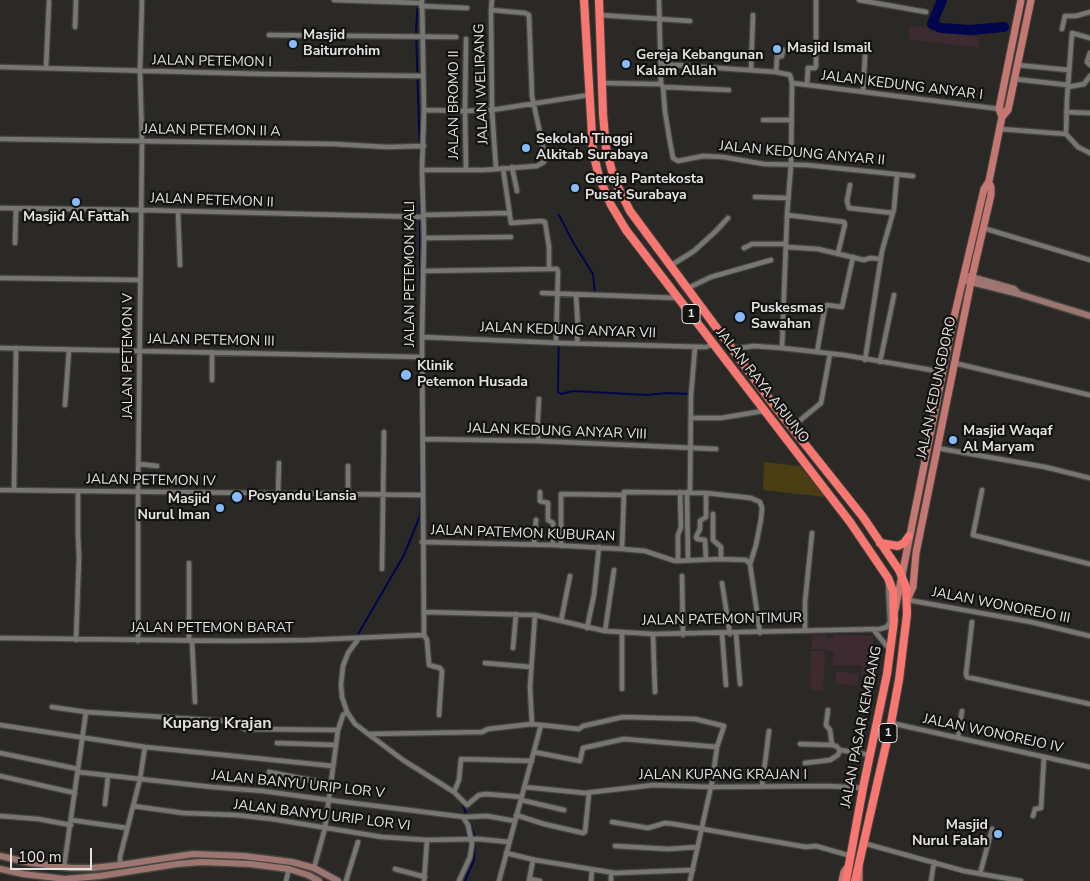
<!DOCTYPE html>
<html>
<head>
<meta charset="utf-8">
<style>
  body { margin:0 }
  #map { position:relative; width:1090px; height:881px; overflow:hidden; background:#2b2926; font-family:"Nunito Sans",sans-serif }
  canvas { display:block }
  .scale { position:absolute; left:10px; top:848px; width:82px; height:22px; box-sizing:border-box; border:2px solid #e4e3e1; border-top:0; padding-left:6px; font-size:15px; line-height:18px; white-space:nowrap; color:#e4e3e1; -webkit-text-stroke:4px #131211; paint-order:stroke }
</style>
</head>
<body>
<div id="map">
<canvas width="1090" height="881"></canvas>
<div class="scale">100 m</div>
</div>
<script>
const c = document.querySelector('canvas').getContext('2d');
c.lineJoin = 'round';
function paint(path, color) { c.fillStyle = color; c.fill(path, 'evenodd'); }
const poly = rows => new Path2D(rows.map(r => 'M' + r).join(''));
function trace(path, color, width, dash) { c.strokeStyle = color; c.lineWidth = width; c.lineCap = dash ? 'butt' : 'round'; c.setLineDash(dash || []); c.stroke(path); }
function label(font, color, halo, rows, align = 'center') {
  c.font = font + ' "Nunito Sans",sans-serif'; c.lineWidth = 4.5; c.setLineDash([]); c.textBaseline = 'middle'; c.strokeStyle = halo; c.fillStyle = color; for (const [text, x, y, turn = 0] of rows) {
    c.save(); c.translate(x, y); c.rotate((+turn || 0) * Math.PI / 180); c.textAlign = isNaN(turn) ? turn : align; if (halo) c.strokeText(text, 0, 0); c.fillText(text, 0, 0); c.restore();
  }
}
const commercial = poly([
  [910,26,929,28,929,31,979,37,979,48,908,39],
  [812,635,827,635,827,648,828,638,834,638,834,635,873,636,872,675,861,674,862,665,833,665,834,652,827,651,827,649,812,649],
  [811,651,825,651,823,691,810,690],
  [836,672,859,673,858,685,835,684]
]);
const green = poly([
  [764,462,800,466,825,497,763,490]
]);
const stream = poly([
  [418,0,416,31,420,157],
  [559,215,574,244,593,274,595,294],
  [559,327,558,388,558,392,561,394,573,391,648,395,666,393,689,394],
  [420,332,420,184],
  [357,636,404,555,420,516,420,357],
  [350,720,353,726,366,735],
  [462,803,475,837,474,860,465,881]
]);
const river = poly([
  [942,0,932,24,941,28,970,30,1004,27]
]);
const street = poly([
  [334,0,421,3],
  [422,0,424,110,422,170,424,238,422,337,424,635,427,640,429,665,440,668,442,671,439,715],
  [492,0,491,10,492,110,496,168],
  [659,0,661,84],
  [859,0,926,12],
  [421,6,467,8],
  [599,15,690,21],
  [75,27,76,0],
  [1062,29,1065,16,1076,16,1090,12],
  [269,35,456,37],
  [466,39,465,111,466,170],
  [1090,53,1087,62,1090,65],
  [661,64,776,72,790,75,792,83,791,165,787,215,782,348],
  [1017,65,1069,70],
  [0,67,264,74,423,76],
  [46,68,49,2],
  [751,70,753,15],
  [776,72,777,57,782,56,783,50],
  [1014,79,1068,85],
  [602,83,652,84,661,84,663,87,729,90],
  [792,83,1008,110],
  [807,85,808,68,815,68,816,66,816,0],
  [663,87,665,112,670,142,673,158,678,161,703,156,723,157,764,164,807,165,913,176],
  [1068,87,1084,84,1090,76],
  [863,92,865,56],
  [424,110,465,111,492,110,589,95],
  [1066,112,1090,113],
  [763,120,792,120],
  [1000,129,1066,134,1078,147,1090,153],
  [1066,134,1067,99,1072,33,1090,38],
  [0,139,334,144,387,147,424,146],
  [512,167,517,191],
  [503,168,511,223,541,221,545,222,549,247,549,269,557,269,558,272,556,343],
  [422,170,484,170,537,166,544,162,545,156,532,96,529,15,525,13,491,10],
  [850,185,847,201,849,208,893,213],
  [755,197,788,198],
  [0,208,141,210,423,217],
  [178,211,180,265],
  [424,215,509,213],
  [787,215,844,222,845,224,838,253],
  [983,228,1090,260],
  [424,238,511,237],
  [15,243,16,209],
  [786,247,818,249,864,260,870,258,881,259],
  [744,248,752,244,786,244],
  [670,266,694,251,715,232,728,218],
  [423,271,549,269],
  [0,278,140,280],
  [686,289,711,277,771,260],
  [542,293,678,298],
  [576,295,578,327,577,343],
  [422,337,560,343,706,347,714,344],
  [0,348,422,357],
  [733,349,754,346,782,348,844,355,943,372],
  [212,352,212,380],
  [817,352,825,307,827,305,842,307,853,257],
  [865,360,882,251,894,209,897,175],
  [880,362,894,295],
  [954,363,1090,395],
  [539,399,537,434,539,441],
  [65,405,69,350],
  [691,418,721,418,763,411],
  [792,427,821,403,830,354],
  [423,439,539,441,716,449],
  [937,448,1045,467,1090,478],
  [139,464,157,466],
  [348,466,348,495],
  [0,490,422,495],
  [14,490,16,348],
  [982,490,973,535,1090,564],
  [540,492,540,501,548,503,548,520,553,523,553,545],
  [687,492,688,560],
  [690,492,691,396,695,347],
  [706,493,706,517,700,521,700,529,696,537,697,539,705,540,706,560],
  [278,494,279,463],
  [713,514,713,540,721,547,721,559],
  [422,542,553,545,622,549,645,551,675,561,721,559,746,560,750,564,760,633],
  [534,544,536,520],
  [561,546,561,494,623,495],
  [622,549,624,492,706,493,751,498,760,502,762,508,761,519,756,545,750,564],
  [678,561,678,535,681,527,680,492],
  [189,563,189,641],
  [382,569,384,432],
  [682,576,683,635],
  [722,583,730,634],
  [908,600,1031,622,1090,636],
  [424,612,535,615,605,631,653,634,880,629,887,627,890,622,888,582],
  [561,621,570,576],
  [972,622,966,674,967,677,1090,704],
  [587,628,594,595,599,547],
  [873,629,890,650],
  [605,631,614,570],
  [805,631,805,602,812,533],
  [622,632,622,689],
  [736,633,740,684],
  [653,634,655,692],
  [722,634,726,685],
  [0,638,231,641,308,640,424,635],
  [359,638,348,653,343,666,341,685,342,697,347,712,355,724,403,760,454,792,467,805,479,795,486,794,522,797],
  [76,640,79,558,78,535,78,491],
  [138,641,138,492,142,141,140,71,142,0],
  [192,641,195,702],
  [513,648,516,614],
  [485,663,531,667],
  [52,707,86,712,240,722,244,729,338,730],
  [828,710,826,725,830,730,832,745],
  [891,723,1090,767],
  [532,724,530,687,535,615],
  [0,725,145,747,333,766],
  [368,734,482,732,488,729,532,724,579,729,583,726,623,717,695,719,724,726,717,747,713,776],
  [958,738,962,711],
  [277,743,336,745],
  [800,744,832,745,836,746,840,750,870,755],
  [534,752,580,761,583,748,624,739,717,747],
  [0,753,78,769],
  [805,763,830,760,838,755,840,750],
  [78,772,212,787,263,791,329,800,464,817,487,816,515,821],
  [269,772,331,784],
  [0,776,75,793],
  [524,787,585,793,654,785,711,787,828,786,863,788],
  [762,787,769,731],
  [454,792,459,780,461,759,532,761],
  [521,800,564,810],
  [105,804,108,776],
  [133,806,183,813,236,815,272,819,382,837,427,840,478,839,509,842],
  [516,815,544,824,583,833,585,832,589,793],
  [0,816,38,819,71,825],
  [1033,816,1035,809,1041,808,1044,757],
  [71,820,127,828],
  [612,822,648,828,665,823,674,824,806,847,816,846,851,856],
  [863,843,964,871,1021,881],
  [615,846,668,849,698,847],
  [506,853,535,860,615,873,693,870],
  [120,865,120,857,140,779,145,747],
  [64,867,86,712],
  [314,868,325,828,338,730,343,715,347,712],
  [395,869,425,877],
  [980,874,992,829],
  [530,879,540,881],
  [286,881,289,869],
  [346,881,358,842],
  [424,881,427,840],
  [459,881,470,857,472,844,468,825,463,817],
  [499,881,541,725],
  [529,881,533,860],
  [591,881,592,870],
  [611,881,611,873],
  [690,881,712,782],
  [931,881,934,862]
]);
const secondary = poly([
  [964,275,1014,289,1019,294],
  [963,280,1019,294,1090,316],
  [0,856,31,863,71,868,92,868,120,865,193,854,244,856,292,862,314,868,338,881],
  [0,869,23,874,65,879,100,876,177,864,202,862,250,864,289,869,308,875,319,881]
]);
const primary = poly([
  [1002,117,1008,110,1031,0],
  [908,598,913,587,916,553,972,277,991,195,991,187,989,183],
  [895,610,952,326,984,189,989,181,1002,117,999,109,1021,0],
  [859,867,859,881],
  [842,881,844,872,849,865]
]);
const highway = poly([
  [584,0,593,152,599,177,611,205,626,230,850,522,888,578,893,591,894,621,887,674,863,788,846,881],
  [599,0,603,114,606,148,614,179,630,211,773,404,863,517,899,570,906,587,907,614,899,680,891,723,855,881],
  [880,543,898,546,904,543,909,536]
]);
const markers = [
  [293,44,5,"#87bbfb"],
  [777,49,5,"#87bbfb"],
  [626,64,5,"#87bbfb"],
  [526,148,5,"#87bbfb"],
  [575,188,5,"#87bbfb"],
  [76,202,5,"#87bbfb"],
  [740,317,6,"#87bbfb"],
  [406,375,6,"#87bbfb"],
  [953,440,5,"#87bbfb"],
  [237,497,6,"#87bbfb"],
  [220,508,5,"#87bbfb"],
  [998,834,5,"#87bbfb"]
];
const shields = [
  [691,314,18],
  [888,733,18]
];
const shieldNames = [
  ["1",691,314],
  ["1",888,733]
];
const poiNames = [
  ["Masjid",303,36],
  ["Baiturrohim",303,52],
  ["Masjid Ismail",787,49],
  ["Gereja Kebangunan",636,56],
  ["Kalam Allah",636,72],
  ["Sekolah Tinggi",536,140],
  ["Alkitab Surabaya",536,156],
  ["Gereja Pantekosta",585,180],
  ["Pusat Surabaya",585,196],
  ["Masjid Al Fattah",76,218,"center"],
  ["Puskesmas",751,309],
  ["Sawahan",751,325],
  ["Klinik",417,367],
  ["Petemon Husada",417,383],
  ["Masjid Waqaf",963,432],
  ["Al Maryam",963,448],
  ["Posyandu Lansia",248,497],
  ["Masjid",210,500,"right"],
  ["Nurul Iman",210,516,"right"],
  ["Masjid",988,826,"right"],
  ["Nurul Falah",988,842,"right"]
];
const streetNames = [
  ["JALAN PETEMON I",212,62,1],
  ["JALAN WELIRANG",482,84,-92],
  ["JALAN KEDUNG ANYAR I",902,86,7],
  ["JALAN BROMO II",455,105,-90],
  ["JALAN PETEMON II A",212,131,1],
  ["JALAN KEDUNG ANYAR II",802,154,5],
  ["JALAN PETEMON II",212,201,2],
  ["JALAN PETEMON KALI",411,274,-90],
  ["JALAN KEDUNG ANYAR VII",568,331,2],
  ["JALAN PETEMON III",211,341,1],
  ["JALAN PETEMON V",129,356,-90],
  ["JALAN RAYA ARJUNO",762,386,52],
  ["JALAN KEDUNGDORO",937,388,-78],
  ["JALAN KEDUNG ANYAR VIII",557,432,2],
  ["JALAN PETEMON IV",151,481,1],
  ["JALAN PATEMON KUBURAN",523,534,2],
  ["JALAN WONOREJO III",1001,606,11],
  ["JALAN PATEMON TIMUR",722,620,-1],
  ["JALAN PETEMON BARAT",212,629],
  ["JALAN PASAR KEMBANG",862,727,-79],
  ["JALAN WONOREJO IV",993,734,12],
  ["JALAN KUPANG KRAJAN I",723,776],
  ["JALAN BANYU URIP LOR V",298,785,6],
  ["JALAN BANYU URIP LOR VI",322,816,7]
];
const quarterNames = [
  ["Kupang Krajan",217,724]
];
paint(commercial, '#3e2b31');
paint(green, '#4a3c13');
trace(stream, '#00064b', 2);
trace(river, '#00064b', 10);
trace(street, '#454441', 7);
trace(secondary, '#454441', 9);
trace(primary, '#454441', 9);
trace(highway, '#454441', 10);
trace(street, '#787672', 4.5);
trace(secondary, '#9e7671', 6);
trace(primary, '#c57771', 7);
trace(highway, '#f87770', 8);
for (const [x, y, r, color] of markers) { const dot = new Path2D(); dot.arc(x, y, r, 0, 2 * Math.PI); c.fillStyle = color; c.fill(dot); trace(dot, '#131211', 2); }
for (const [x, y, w] of shields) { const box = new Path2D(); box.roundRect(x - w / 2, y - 9.5, w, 19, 4); c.fillStyle = '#131211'; c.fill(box); trace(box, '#e4e3e1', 1); }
label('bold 12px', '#e4e3e1', null, shieldNames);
label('bold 14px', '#e4e3e1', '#131211', poiNames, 'left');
label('14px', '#e4e3e1', '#131211', streetNames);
label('bold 16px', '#e2e0db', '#131211', quarterNames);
</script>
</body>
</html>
